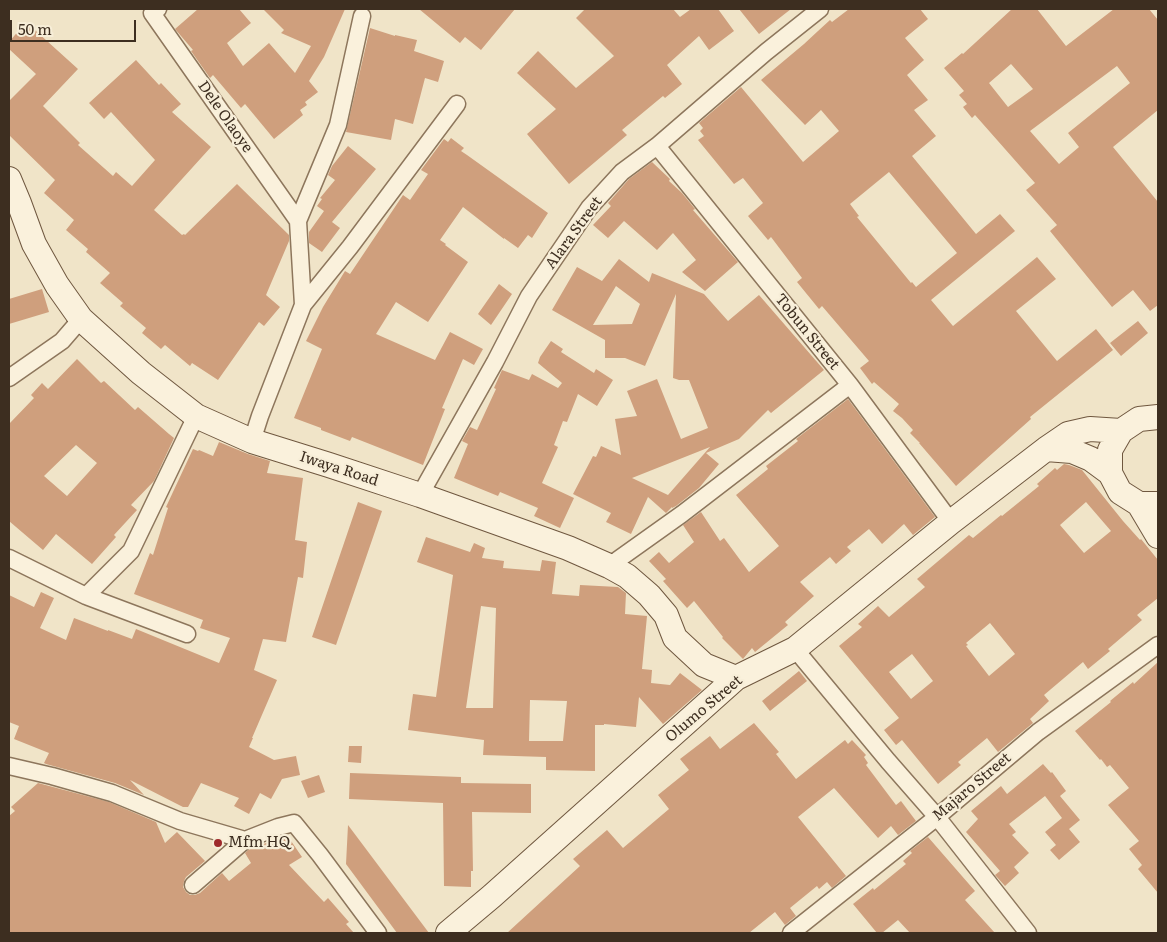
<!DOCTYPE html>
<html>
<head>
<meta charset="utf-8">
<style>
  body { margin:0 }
  #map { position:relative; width:1167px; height:942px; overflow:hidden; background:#f0e4c8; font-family:Literata,serif }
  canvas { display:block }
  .frame { position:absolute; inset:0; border:10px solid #3d2e20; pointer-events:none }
  .scale { position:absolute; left:10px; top:20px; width:126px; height:22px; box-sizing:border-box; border:2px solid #3d2e20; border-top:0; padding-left:6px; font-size:15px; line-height:18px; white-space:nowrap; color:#3d2e20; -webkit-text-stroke:4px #f7eed8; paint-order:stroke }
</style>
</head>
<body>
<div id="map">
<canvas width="1167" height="942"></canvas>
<div class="frame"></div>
<div class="scale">50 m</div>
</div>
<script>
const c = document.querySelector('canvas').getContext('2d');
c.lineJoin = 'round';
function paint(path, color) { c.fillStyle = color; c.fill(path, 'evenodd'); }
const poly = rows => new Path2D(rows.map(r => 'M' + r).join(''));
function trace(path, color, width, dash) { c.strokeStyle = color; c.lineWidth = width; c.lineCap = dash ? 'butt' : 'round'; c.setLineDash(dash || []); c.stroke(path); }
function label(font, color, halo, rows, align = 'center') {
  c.font = font + ' Literata,serif'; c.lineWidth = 4.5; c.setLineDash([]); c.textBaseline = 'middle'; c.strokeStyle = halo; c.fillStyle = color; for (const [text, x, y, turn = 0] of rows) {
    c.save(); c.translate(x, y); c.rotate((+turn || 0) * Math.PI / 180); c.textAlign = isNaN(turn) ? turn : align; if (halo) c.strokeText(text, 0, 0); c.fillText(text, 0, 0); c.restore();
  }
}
const building = poly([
  [198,9,239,9,251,23,227,43,243,66,269,43,295,73,311,46,281,33,284,30,263,9,345,9,324,57,309,81,318,92,305,102,307,105,300,110,303,115,274,139,245,104,241,108,213,75,210,78,191,51,193,50,175,29],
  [419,9,515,9,481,50,465,37,460,43],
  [585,9,673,9,680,17,691,9,718,9,734,31,709,50,699,36,667,65,682,84,665,98,663,96,622,130,627,135,569,184,527,134,556,109,517,73,538,51,576,88,614,56,576,18],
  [739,9,791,9,759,34],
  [849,9,920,9,928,19,905,38,924,60,907,75,928,100,914,110,936,136,912,156,976,234,1000,214,1015,231,931,300,953,326,1037,257,1056,279,1016,311,1057,361,1096,329,1113,350,1030,417,1031,419,956,486,919,443,920,443,910,433,913,430,902,418,893,411,899,404,874,382,872,384,860,368,869,361,822,306,819,309,797,282,802,278,771,237,768,240,748,216,763,203,743,178,734,184,698,140,704,136,700,131,703,128,699,123,741,87,803,162,839,131,821,110,805,125,761,80,804,44,818,31,830,20,832,22],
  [889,172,957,253,916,287,912,282,911,283,857,217,859,216,850,204],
  [1012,9,1037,9,1066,46,1114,9,1149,9,1158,20,1158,110,1113,147,1158,202,1158,305,1150,311,1133,290,1112,307,1050,231,1057,225,1026,190,1035,183,975,115,972,118,963,107,967,104,959,95,964,91,944,68,962,53,963,54],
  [1011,64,1033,89,1008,107,989,83],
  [1117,66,1130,83,1068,133,1079,147,1059,164,1030,131],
  [26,22,78,69,43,106,80,143,78,145,113,176,116,172,132,186,155,160,111,112,104,119,89,103,136,60,159,85,161,83,181,104,172,112,211,147,154,210,182,235,184,234,185,235,237,184,289,235,289,241,266,295,280,307,264,326,259,322,218,380,192,363,190,366,165,345,161,349,142,333,146,328,120,306,123,303,100,283,110,273,86,252,88,249,66,230,74,220,44,193,55,180,9,135,9,101,36,74,9,49,9,42],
  [370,28,395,36,395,35,417,40,414,51,444,61,438,82,425,78,413,124,395,119,391,140,346,132],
  [451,138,464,148,461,151,467,155,548,213,532,238,528,235,518,248,504,238,504,239,463,207,440,240,446,244,445,245,468,262,428,322,396,302,376,334,435,360,450,332,483,349,474,365,463,359,442,408,445,409,423,465,352,437,350,441,321,430,321,428,294,418,322,349,306,341,323,307,345,271,350,274,403,195,410,200,428,174,421,170,444,139,448,142],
  [348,146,376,169,332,222,340,228,322,252,309,243,309,232,324,211,317,206,322,199,320,198,335,180,328,175,332,166],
  [652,162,670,179,669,181,682,193,695,209,693,210,738,262,705,291,682,272,696,260,673,233,657,250,624,221,608,238,593,225,611,206,608,203,629,179],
  [619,259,649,282,652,273,704,294,728,321,759,295,824,370,771,413,768,410,739,439,706,453,719,464,699,488,676,506,672,508,672,507,666,513,648,497,631,534,606,522,611,513,573,494,593,456,596,457,601,446,621,455,615,419,637,416,627,391,657,379,681,439,708,428,689,380,679,380,673,378,676,294,645,366,625,358,605,358,605,340,552,310,577,267,602,281],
  [616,286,640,304,632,324,593,325],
  [710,447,668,495,632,478],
  [499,284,512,294,491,325,478,314],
  [42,289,49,312,9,324,9,299],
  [1138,321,1148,333,1121,356,1110,343],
  [551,341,563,349,561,352,594,373,596,369,613,380,597,406,578,394,567,422,563,421,554,445,558,447,542,483,574,498,560,528,534,516,538,508,500,492,498,496,454,478,468,444,462,441,470,427,477,430,496,389,494,388,502,370,529,380,532,374,558,388,562,383,538,363,540,357],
  [77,359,101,383,104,381,135,410,138,407,169,434,174,438,154,481,131,505,137,510,114,535,116,537,92,564,56,534,43,550,9,521,9,424,34,398,31,395,42,383,48,389],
  [76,445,97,463,67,496,44,476],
  [848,399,935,517,913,535,904,524,882,544,869,529,847,547,851,551,836,564,830,557,800,582,814,596,785,622,788,625,755,652,752,648,743,659,722,638,723,637,694,601,687,608,663,581,666,579,649,561,659,552,669,563,694,542,683,525,701,512,720,541,724,538,749,572,779,546,736,495,768,469,766,466,798,441,796,439],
  [219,442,248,454,270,461,267,473,303,478,295,540,307,542,303,578,298,577,286,642,263,639,254,670,277,680,252,738,253,738,249,747,274,760,296,756,300,775,282,779,271,799,260,793,249,814,234,806,239,798,201,783,188,807,183,807,130,780,144,795,115,783,46,764,44,763,49,753,14,739,19,726,9,722,9,595,34,607,41,592,54,598,40,628,66,640,74,618,108,631,108,630,132,639,136,629,219,663,230,638,200,628,203,620,134,594,150,553,153,555,168,508,166,507,193,449,198,451,199,450,213,456],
  [1064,464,1069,465,1082,470,1123,521,1140,540,1141,539,1158,560,1158,598,1137,615,1142,620,1108,649,1110,651,1088,669,1083,662,1044,695,1049,701,1030,719,1033,723,998,752,987,738,958,762,961,765,938,784,902,740,896,745,884,730,899,718,839,646,862,627,858,624,878,606,889,617,925,587,917,579,969,535,973,538,1001,515,1002,516,1039,486,1037,484,1055,468,1057,470],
  [1086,502,1111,531,1084,553,1060,525],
  [990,623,1015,654,989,676,966,646,968,645,966,643],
  [912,654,933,681,911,699,889,672],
  [358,502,382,511,336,645,312,637],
  [426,537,470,552,474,543,485,548,482,558,504,561,503,568,540,571,542,560,556,562,552,594,579,596,580,585,618,587,626,593,625,614,647,616,642,669,652,670,651,683,670,685,680,673,702,690,663,724,639,697,636,727,604,724,604,725,595,725,595,771,546,770,546,757,483,755,484,740,408,730,413,694,436,697,453,575,417,562],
  [481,606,496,608,493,708,466,708],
  [530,700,567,701,563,741,529,741],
  [1158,662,1158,893,1138,869,1142,865,1129,849,1139,841,1108,805,1129,788,1110,765,1107,767,1101,759,1100,760,1075,731,1111,702,1110,701,1133,682,1134,684],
  [799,671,807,681,770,711,762,701],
  [754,723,779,752,776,754,796,779,845,740,848,744,852,740,866,755,864,757,868,763,866,765,896,805,901,801,916,821,898,835,891,826,878,838,834,788,798,817,846,876,832,888,827,882,819,889,817,886,790,908,796,916,785,925,775,912,749,933,507,933,580,866,573,859,607,830,623,848,669,809,658,795,689,770,680,759,710,736,720,749],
  [349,746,362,746,361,763,348,762],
  [1043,764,1051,773,1052,772,1066,791,1060,796,1080,820,1069,829,1080,842,1059,860,1050,850,1056,845,1045,832,1062,818,1045,796,1009,824,1016,832,1012,835,1029,853,1014,867,1019,873,1005,886,995,875,1000,871,966,832,978,819,971,811,1001,786,1007,794],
  [350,773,461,777,461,783,531,784,531,813,472,812,473,871,471,871,471,887,444,886,443,803,349,799],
  [319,775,325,792,308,798,301,781],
  [38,783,109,802,156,822,165,843,177,832,205,861,186,877,184,881,183,887,186,892,190,895,195,895,200,893,222,873,229,881,251,863,245,853,248,850,287,835,302,857,289,865,324,902,328,898,349,922,346,924,354,933,9,933,9,816,15,811,11,807],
  [348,825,429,933,397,933,346,864],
  [928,837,975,891,965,900,995,933,910,933,898,920,882,933,877,933,853,904,873,888,874,890,906,864,903,861,912,853,910,851]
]);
const street = poly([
  [158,9,152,13,298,221],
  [657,146,850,385,951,522],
  [303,305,350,247,457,104],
  [9,378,62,341,81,319],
  [252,441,260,416,303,305,298,221,338,125,362,16],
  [420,495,495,362,529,296,589,208,622,172,657,146,766,52,820,9],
  [9,558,86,596,187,634],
  [609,566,682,514,850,385],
  [86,596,131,551,196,416],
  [795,649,888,761,937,817,1028,933],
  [9,766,52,776,112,793,180,821,245,840],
  [193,885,245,840,278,827,294,823,320,855,378,933],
  [791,933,937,817,1038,732,1158,645]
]);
const secondary = poly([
  [9,179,19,203,34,244,57,285,81,319,141,373,196,416,252,441,329,465,420,495,568,548,609,566,627,576,649,595,666,615,675,638,704,665,736,678],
  [1158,417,1139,419,1121,431,1110,450,1110,473,1120,492,1139,504,1158,504],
  [1046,449,1072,451,1091,459,1110,473],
  [1139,504,1158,536],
  [448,933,492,896,736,678,795,649,951,522,1046,449,1068,434,1090,429,1121,431]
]);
const markers = [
  [218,843,5,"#9e2a2b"]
];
const streetNames = [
  ["Dele Olaoye",225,117,55],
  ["Alara Street",574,233,-54],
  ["Tobun Street",807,332,51],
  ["Iwaya Road",339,469,18],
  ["Olumo Street",704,709,-40],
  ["Majaro Street",972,787,-40]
];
const poiNames = [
  ["Mfm HQ",228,843]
];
paint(building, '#cf9f7d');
trace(street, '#8d765c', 19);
trace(secondary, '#6f573f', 26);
trace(street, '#faf1dc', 16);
trace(secondary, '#faf1dc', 24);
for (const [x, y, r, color] of markers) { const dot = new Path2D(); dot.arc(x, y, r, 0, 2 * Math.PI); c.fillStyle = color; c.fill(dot); trace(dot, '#f7eed8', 2); }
label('15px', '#3d2e20', '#f7eed8', streetNames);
label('15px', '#3d2e20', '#f7eed8', poiNames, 'left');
</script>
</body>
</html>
